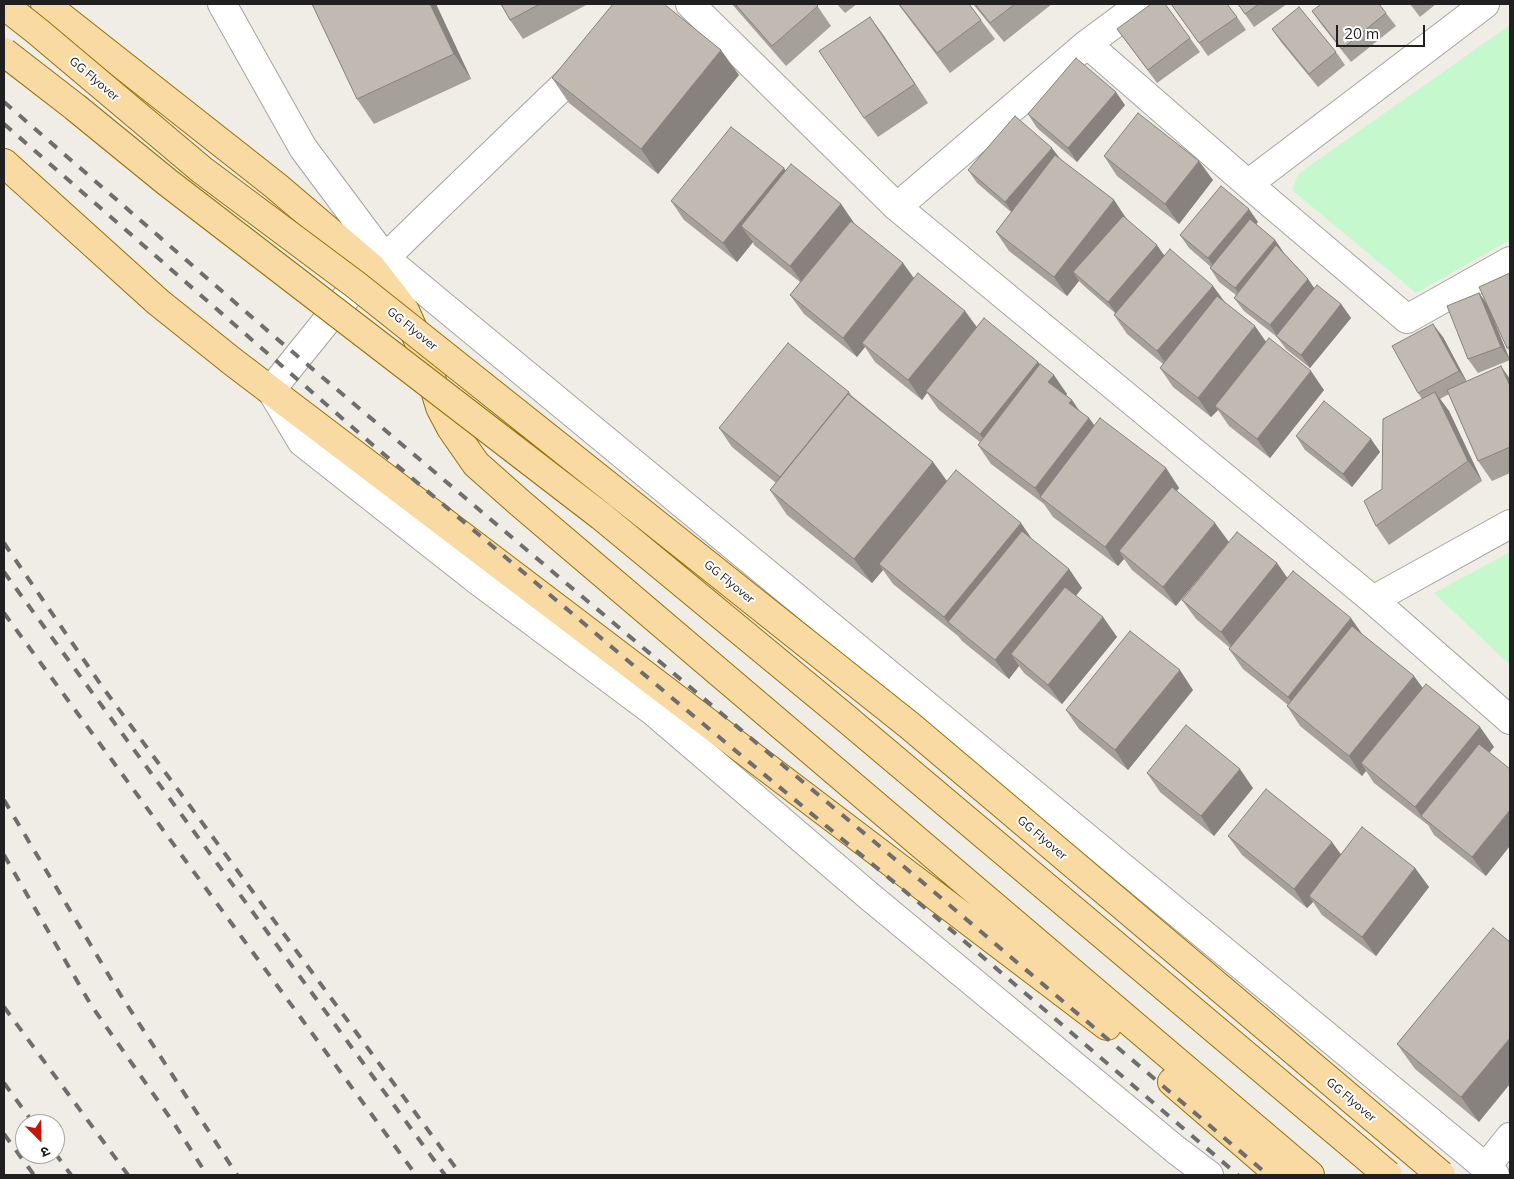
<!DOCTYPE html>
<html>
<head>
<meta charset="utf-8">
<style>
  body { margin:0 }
  #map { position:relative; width:1514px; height:1179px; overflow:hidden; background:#f0ede6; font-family:Mulish,"Noto Sans Devanagari",sans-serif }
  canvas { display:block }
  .frame { position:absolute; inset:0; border:5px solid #202020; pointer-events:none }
  .north { position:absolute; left:15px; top:1114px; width:50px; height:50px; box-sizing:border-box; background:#fff; border:1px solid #a6a6a6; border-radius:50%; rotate:157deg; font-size:14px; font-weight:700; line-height:20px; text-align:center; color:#202020 }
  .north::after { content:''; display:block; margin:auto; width:18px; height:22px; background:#c91507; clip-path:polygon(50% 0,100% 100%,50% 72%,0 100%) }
  .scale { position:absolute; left:1336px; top:25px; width:89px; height:22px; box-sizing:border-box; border:2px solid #202020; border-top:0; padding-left:6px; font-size:15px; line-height:18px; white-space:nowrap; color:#202020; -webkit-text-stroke:4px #fff; paint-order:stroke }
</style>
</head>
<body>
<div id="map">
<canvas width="1514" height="1179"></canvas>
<div class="frame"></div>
<div class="north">उ</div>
<div class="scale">20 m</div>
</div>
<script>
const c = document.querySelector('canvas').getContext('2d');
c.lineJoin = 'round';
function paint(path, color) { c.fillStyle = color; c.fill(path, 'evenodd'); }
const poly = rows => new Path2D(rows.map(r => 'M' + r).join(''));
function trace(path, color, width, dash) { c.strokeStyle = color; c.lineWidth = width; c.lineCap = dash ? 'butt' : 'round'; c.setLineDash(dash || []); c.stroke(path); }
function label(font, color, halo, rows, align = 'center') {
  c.font = font + ' Mulish,sans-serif'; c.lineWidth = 4; c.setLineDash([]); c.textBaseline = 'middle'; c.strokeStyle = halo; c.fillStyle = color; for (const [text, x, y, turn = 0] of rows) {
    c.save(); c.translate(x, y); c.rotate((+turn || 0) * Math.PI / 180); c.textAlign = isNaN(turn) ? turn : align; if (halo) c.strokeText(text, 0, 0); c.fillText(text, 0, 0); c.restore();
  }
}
const park = poly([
  [1510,25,1510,240,1416,293,1292,190,1298,174],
  [1510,552,1510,665,1434,593]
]);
const minor = poly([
  [222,4,303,148,385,258,1495,1175],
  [690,4,897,207,1373,600,1510,720],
  [1087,44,1248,184,1407,319,1510,261],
  [586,64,426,218,385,258,372,268,337,308,271,390,302,442,477,580,654,712,869,896,1176,1150,1209,1175],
  [1248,184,1485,4],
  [897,207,1087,44,1141,4],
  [1373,600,1510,524],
  [1486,1167,1510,1137]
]);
const major = poly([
  [45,4,276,186,372,268,405,311,423,351,440,407,451,428,476,464,520,503,1310,1175],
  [4,163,158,302,233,362,1107,1026],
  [1172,1082,1280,1175]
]);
const rail = poly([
  [4,102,276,338,560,578,927,886,1268,1175],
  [4,124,374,446,672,698,930,912,1238,1175],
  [4,543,101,685,461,1175],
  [4,572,445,1175],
  [4,613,416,1175],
  [4,800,120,994,237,1175],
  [4,855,91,1005,175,1125,207,1175],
  [4,1007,128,1175],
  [4,1083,34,1124],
  [4,1134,34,1175],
  [55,1153,71,1175]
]);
const majorBridge = poly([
  [4,5,37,31,202,170,356,285,909,725,1441,1175],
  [4,52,75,107,167,182,601,516,842,715,1388,1175]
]);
const wall = poly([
  [312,4,436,4,471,79,374,124,357,99],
  [501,4,588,4,523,39,510,20],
  [732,4,816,4,831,26,786,66,738,11],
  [837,4,857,4,845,13],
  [898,4,969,4,995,39,950,73],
  [973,4,1052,4,1004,42],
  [1171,4,1237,17,1246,30,1208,56],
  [1238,4,1287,4,1254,27],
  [1410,4,1436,4,1420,17],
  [1312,11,1386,13,1396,26,1351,62,1321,24],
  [870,17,928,103,878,137,864,118],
  [1117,29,1190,38,1200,52,1157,83],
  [1272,29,1336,52,1345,65,1318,87,1281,42],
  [739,75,658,174,569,103,552,78],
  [1125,105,1077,162,1037,128,1028,114],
  [1104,156,1213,180,1179,224,1117,176],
  [1060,159,1114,200,1127,219,1165,256,1213,286,1225,302,1266,342,1324,390,1270,458,1229,426,1218,410,1211,417,1173,387,1160,368,1163,364,1127,334,1114,315,1115,313,1083,285,1079,281,1067,296,1009,251,996,232,1011,212,977,183,968,170],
  [785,171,841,204,854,223,854,224,903,263,914,278,965,311,977,328,1038,362,1067,394,1066,395,1072,400,1079,411,1089,418,1095,426,1166,468,1179,488,1177,491,1176,606,1132,570,1124,559,1118,566,1053,517,1044,504,991,464,978,445,980,442,939,410,927,393,922,400,875,362,865,347,857,357,804,314,790,295,800,282,754,245,753,242,737,262,684,220,671,201],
  [1258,222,1256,224,1275,240,1284,253,1308,279,1314,289,1341,304,1351,318,1310,368,1286,349,1277,337,1244,311,1234,298,1236,295,1219,282,1210,268,1211,267,1189,248,1180,235],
  [1510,273,1510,352,1507,348,1494,321,1510,360,1478,373,1468,359,1479,293,1486,302],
  [1443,337,1467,382,1510,379,1510,473,1492,481,1478,461,1449,394,1440,399,1449,411,1482,481,1389,545,1376,526,1422,399,1418,393],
  [849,392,852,396,933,462,947,481,1033,540,1069,569,1082,588,1076,596,1103,617,1117,637,1062,704,1024,673,1019,666,1009,679,962,641,958,636,893,584,883,570,872,583,787,515,770,490,776,483,732,447,719,428],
  [1296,436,1371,439,1380,452,1352,487,1305,450],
  [1277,563,1287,578,1363,635,1422,688,1480,727,1494,747,1489,752,1486,876,1434,835,1428,825,1374,783,1366,771,1362,776,1300,726,1287,706,1288,705,1243,669,1229,649,1230,648,1196,619,1182,600],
  [1193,690,1128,770,1079,729,1066,710],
  [1147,773,1253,788,1214,836,1160,792],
  [1228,836,1341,854,1415,868,1429,887,1376,956,1322,915,1313,902,1307,908,1242,855],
  [1493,928,1479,1122,1415,1069,1397,1044]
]);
const shadedWall = poly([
  [430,4,436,4,471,79,454,54],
  [870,17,884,36,928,103,915,84],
  [721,50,739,75,658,174,641,149],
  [1116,92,1125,105,1077,162,1068,148],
  [1052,148,1062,161,1014,215,1005,202],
  [1199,161,1213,180,1179,224,1165,204],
  [784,168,797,188,741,226,753,242,737,262,723,243],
  [1114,200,1127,220,1073,272,1079,281,1067,296,1054,277],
  [841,204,854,223,804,285,790,266],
  [1249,209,1258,222,1217,272,1208,258],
  [1275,240,1284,253,1244,302,1235,288],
  [1157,245,1166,258,1117,315,1108,302],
  [903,263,917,283,862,343,865,347,857,357,843,338],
  [1308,279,1317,292,1279,339,1270,325],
  [1213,286,1227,306,1171,371,1157,351],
  [1479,293,1488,306,1510,360,1501,347],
  [1341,304,1351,318,1310,368,1301,355],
  [965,311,979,330,926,391,927,393,922,400,908,380],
  [1433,324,1443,337,1468,384,1459,371],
  [1255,326,1269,346,1215,406,1218,410,1211,417,1198,398],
  [1038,362,1050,379,1054,375,1067,394,1062,401,993,453,980,434],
  [1501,366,1510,379,1510,386],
  [1311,371,1324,390,1270,458,1257,439],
  [1435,392,1449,411,1482,481,1468,461],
  [1072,400,1085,419,1069,403],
  [1089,418,1102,437,1044,501,1035,488],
  [1371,439,1380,452,1352,487,1343,474],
  [933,462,951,487,879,564,883,570,872,583,854,559],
  [1166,468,1179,488,1126,557,1119,551,1124,559,1118,566,1105,547],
  [1021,523,1034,542,948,622,958,636,944,617],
  [1215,523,1229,542,1176,606,1163,587],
  [1277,563,1291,583,1235,651,1221,632],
  [1069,569,1082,588,1022,663,1011,654,1019,666,1009,679,995,660],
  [1103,617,1117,637,1062,704,1048,685],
  [1351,618,1365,638,1302,716,1288,697],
  [1180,670,1193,690,1128,770,1115,750],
  [1414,676,1428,695,1361,763,1366,771,1362,776,1349,756],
  [1480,727,1494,747,1431,824,1422,817,1415,807],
  [1240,769,1253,788,1214,836,1201,816],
  [1510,810,1510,846,1486,876,1472,857],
  [1332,842,1346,861,1309,896,1313,902,1307,908,1294,889],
  [1415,868,1429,887,1376,956,1362,937],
  [1510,1038,1510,1084,1479,1122,1461,1097]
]);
const building = poly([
  [312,4,430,4,454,54,357,99,312,4],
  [501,4,540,4,510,20,501,4],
  [613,4,664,4,721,50,641,149,552,78,613,4],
  [735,4,816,4,818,6,772,46,735,4],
  [899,4,969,4,981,20,937,53,899,4],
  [975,4,1015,4,990,23,975,4],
  [1151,4,1165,4,1190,38,1148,70,1117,29,1151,4],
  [1171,4,1227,4,1237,17,1199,43,1171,4],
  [1238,4,1259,4,1245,14,1238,4],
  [1321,4,1379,4,1386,13,1342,49,1312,11,1321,4],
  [1299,7,1336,52,1309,74,1272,29,1299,7],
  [870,17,915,84,864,118,819,51,870,17],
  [1076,58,1116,92,1068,148,1028,114,1076,58],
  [1138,113,1199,161,1165,204,1104,156,1138,113],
  [1015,116,1052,148,1005,202,968,170,1015,116],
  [731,127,784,168,723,243,671,201,731,127],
  [1055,155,1114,200,1054,277,996,232,1055,155],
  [791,164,841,204,790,266,741,226,791,164],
  [1221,186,1249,209,1208,258,1180,235,1221,186],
  [1123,216,1157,245,1108,302,1073,272,1123,216],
  [1250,219,1275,240,1235,288,1210,268,1250,219],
  [851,221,903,263,843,338,790,295,851,221],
  [1276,245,1308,279,1270,325,1234,298,1276,245],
  [1170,249,1213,286,1157,351,1114,315,1170,249],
  [918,273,965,311,908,380,862,343,918,273],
  [1510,273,1510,346,1507,348,1479,287,1510,273],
  [1317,285,1341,304,1301,355,1276,336,1317,285],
  [1479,293,1501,347,1468,359,1447,306,1479,293],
  [1217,296,1255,326,1198,398,1160,368,1217,296],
  [984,318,1038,362,980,434,926,391,984,318],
  [1433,324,1459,371,1418,393,1392,346,1433,324],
  [1269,338,1311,371,1257,439,1215,406,1269,338],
  [788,343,849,392,780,477,719,428,788,343],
  [1040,364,1054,375,1048,382,1072,400,1069,403,1089,418,1035,488,978,445,1040,364],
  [1501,366,1510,386,1510,447,1478,461,1447,390,1501,366],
  [1435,392,1468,461,1376,526,1364,501,1382,489,1383,419,1435,392],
  [848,394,933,462,854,559,770,490,848,394],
  [1324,401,1371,439,1343,474,1296,436,1324,401],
  [1100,418,1166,468,1105,547,1040,497,1100,418],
  [956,470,1021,523,944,617,879,564,956,470],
  [1172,487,1215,523,1163,587,1119,551,1172,487],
  [1022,531,1069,569,995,660,948,622,1022,531],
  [1237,532,1277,563,1221,632,1182,600,1237,532],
  [1293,571,1351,618,1288,697,1229,649,1293,571],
  [1065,587,1103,617,1048,685,1011,654,1065,587],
  [1352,626,1414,676,1349,756,1287,706,1352,626],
  [1130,631,1180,670,1115,750,1066,710,1130,631],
  [1426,684,1480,727,1415,807,1361,763,1426,684],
  [1186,725,1240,769,1201,816,1147,773,1186,725],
  [1479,744,1510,769,1510,810,1472,857,1421,816,1479,744],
  [1266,789,1332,842,1294,889,1228,836,1266,789],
  [1362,827,1415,868,1362,937,1309,896,1362,827],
  [1493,928,1510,942,1510,1038,1461,1097,1397,1044,1493,928]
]);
const streetNames = [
  ["GG Flyover",94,79,40],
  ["GG Flyover",412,329,39],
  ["GG Flyover",729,582,39],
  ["GG Flyover",1042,838,40],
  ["GG Flyover",1351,1100,40]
];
paint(park, '#c6f8cd');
trace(minor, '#a4a4a4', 30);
trace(major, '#967105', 30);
trace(minor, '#fff', 28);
trace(major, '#f9daa3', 28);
trace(rail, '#6e6e6e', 4, [10, 10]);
trace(majorBridge, '#967105', 30, []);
trace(majorBridge, '#f9daa3', 28);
paint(wall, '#a6a09a');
paint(shadedWall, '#87827d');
paint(building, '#c1bab3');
trace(building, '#87827d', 1);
label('12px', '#202020', '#fff', streetNames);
</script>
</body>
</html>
